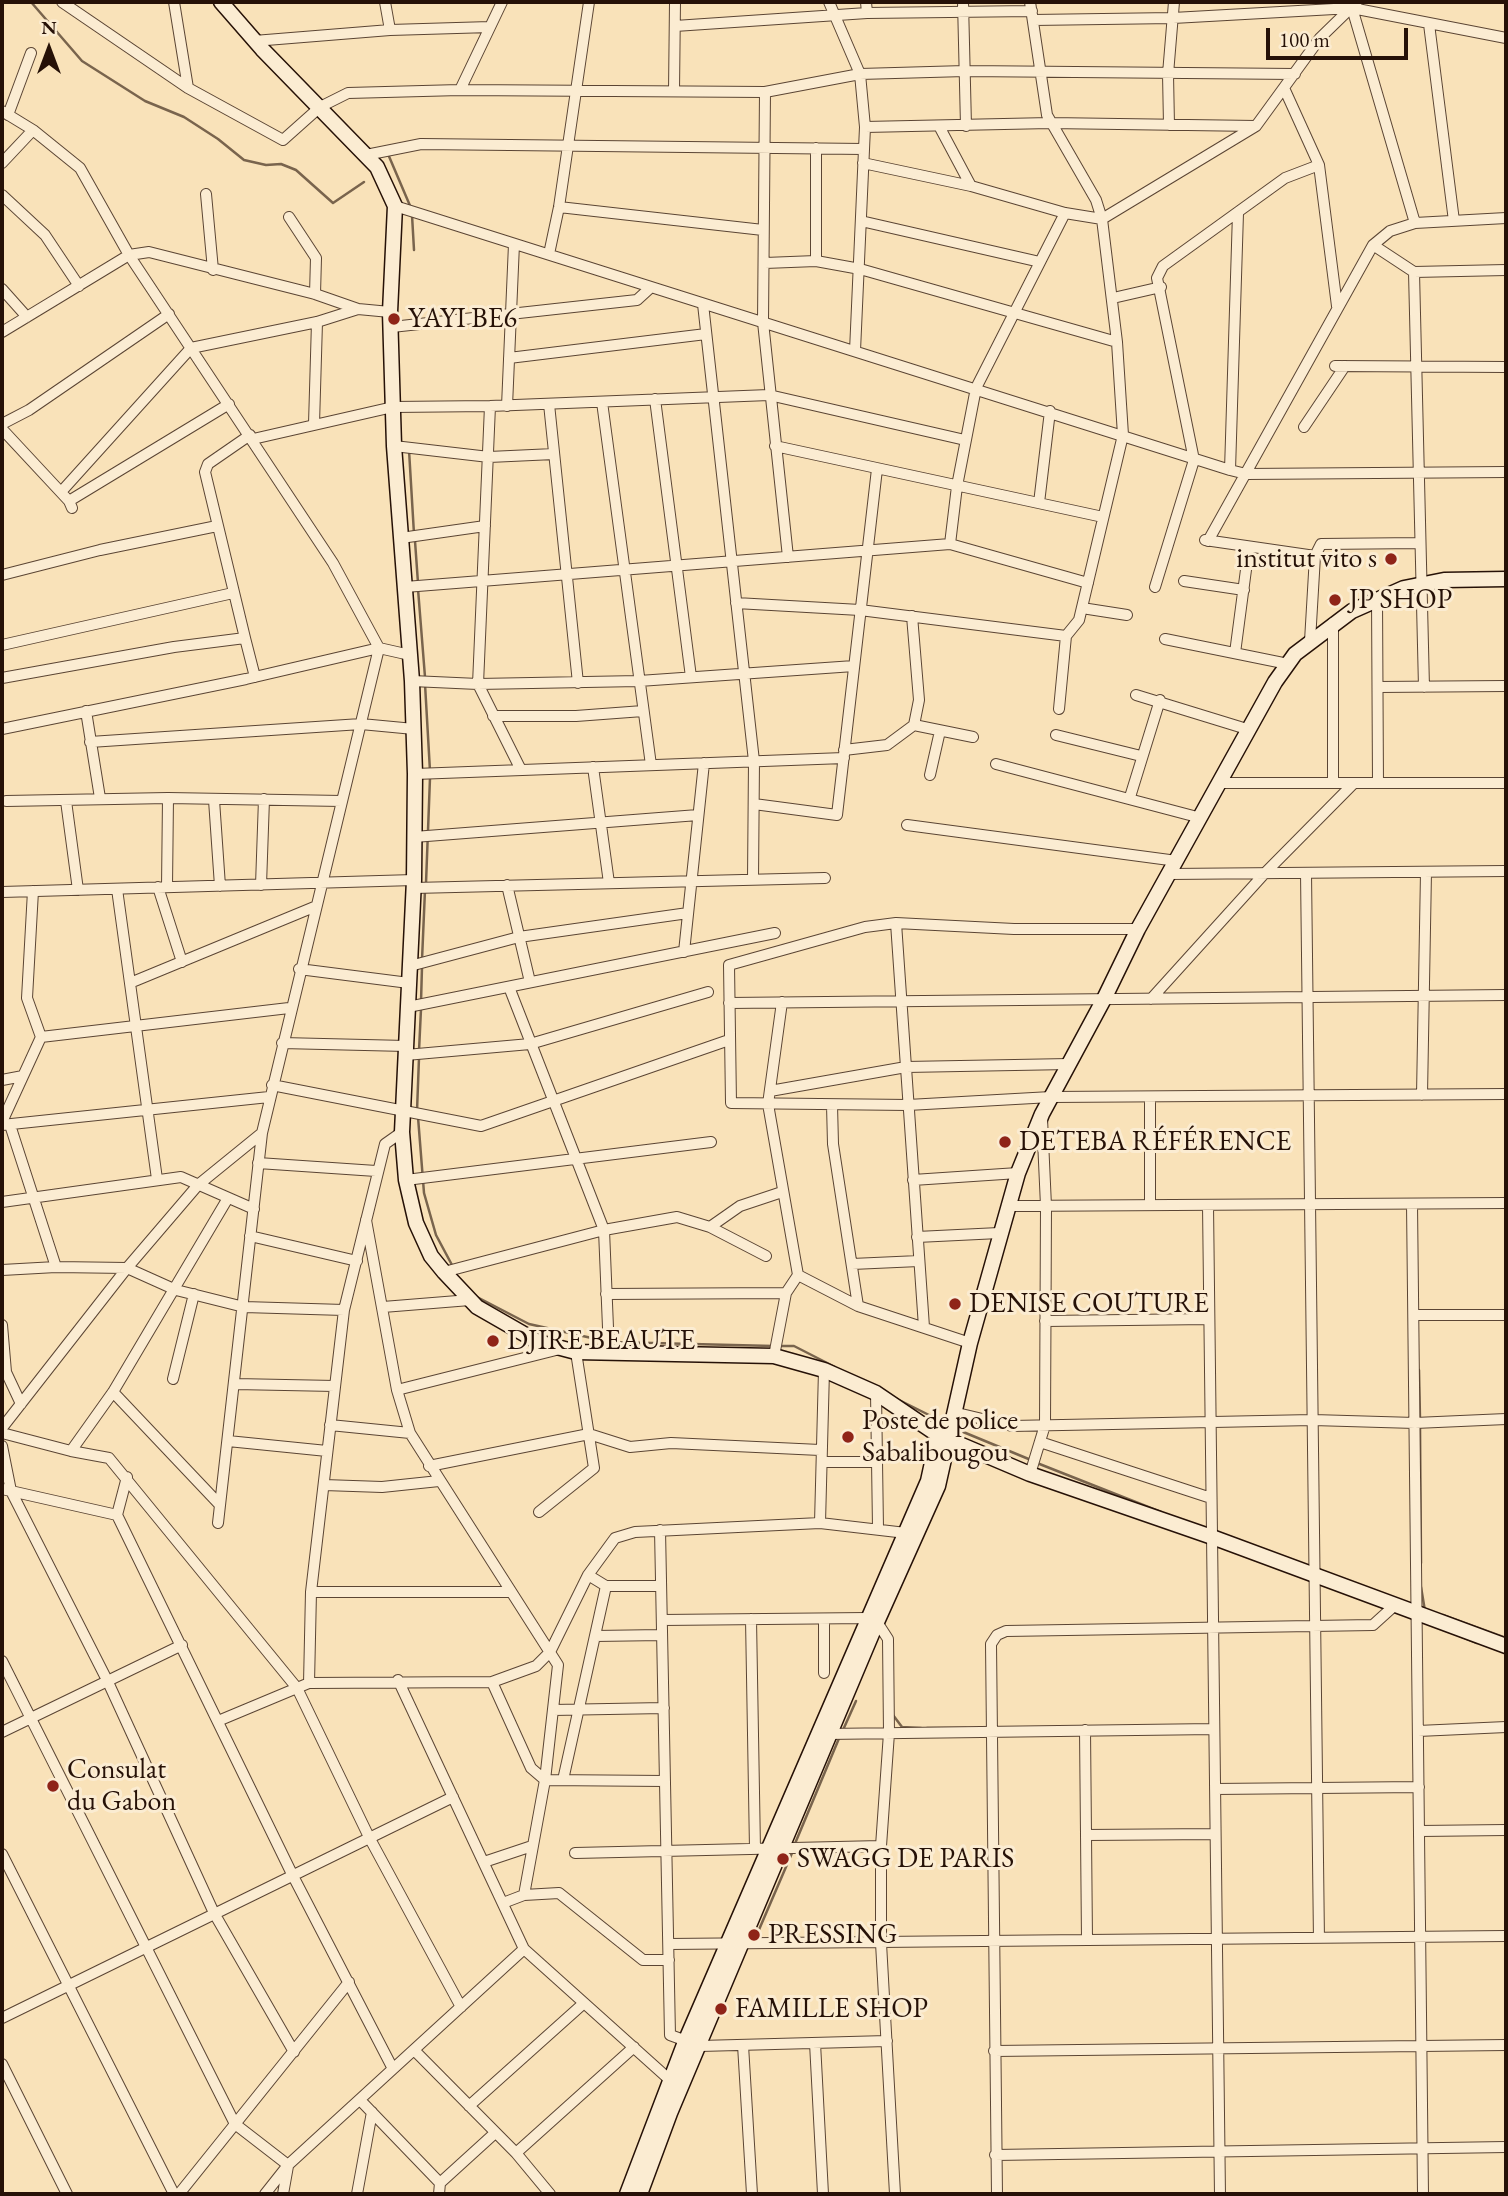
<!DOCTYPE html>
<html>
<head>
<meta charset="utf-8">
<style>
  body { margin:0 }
  #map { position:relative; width:1508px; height:2196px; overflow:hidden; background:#f9e2b9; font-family:"EB Garamond",serif }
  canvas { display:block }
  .frame { position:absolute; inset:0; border:4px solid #261107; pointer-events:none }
  .north { position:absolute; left:14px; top:14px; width:70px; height:70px; -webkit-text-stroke:5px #fbecd2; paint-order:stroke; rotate:0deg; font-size:19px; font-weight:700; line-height:28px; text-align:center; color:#261107 }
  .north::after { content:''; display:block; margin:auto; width:24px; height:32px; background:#261107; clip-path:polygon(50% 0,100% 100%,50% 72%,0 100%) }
  .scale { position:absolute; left:1266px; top:28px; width:142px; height:32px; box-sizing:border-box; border:4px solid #261107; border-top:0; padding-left:9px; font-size:21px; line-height:24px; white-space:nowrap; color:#261107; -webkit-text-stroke:5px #fbecd2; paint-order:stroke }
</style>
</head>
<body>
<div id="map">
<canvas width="1508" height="2196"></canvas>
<div class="frame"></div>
<div class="north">N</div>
<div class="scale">100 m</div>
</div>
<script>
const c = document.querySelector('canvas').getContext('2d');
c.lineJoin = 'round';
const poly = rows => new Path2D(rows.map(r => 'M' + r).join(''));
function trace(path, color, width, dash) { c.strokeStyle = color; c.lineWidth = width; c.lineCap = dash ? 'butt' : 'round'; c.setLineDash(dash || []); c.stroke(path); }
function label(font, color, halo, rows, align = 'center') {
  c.font = font + ' "EB Garamond",serif'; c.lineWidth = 6; c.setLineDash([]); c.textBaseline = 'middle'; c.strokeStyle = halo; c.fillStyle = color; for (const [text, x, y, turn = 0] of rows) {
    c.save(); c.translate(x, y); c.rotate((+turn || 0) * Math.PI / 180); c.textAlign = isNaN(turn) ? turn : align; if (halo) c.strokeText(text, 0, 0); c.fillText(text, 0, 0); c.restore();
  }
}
const stream = poly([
  [31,2,82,61,145,101,184,117,218,139,244,160,266,165,281,164,296,170,333,203,364,182],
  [388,154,411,208],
  [412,215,414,250],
  [409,450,414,534],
  [415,541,418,583],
  [418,589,425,677],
  [425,684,430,771],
  [426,883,430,778],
  [422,960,425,890],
  [421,1002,422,967],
  [419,1051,421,1009],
  [417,1111,419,1058],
  [418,1117,424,1193,436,1235,452,1265],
  [477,1297,529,1324,605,1341],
  [612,1342,773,1346],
  [780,1346,794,1346,835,1367],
  [1419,1370,1420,1419],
  [897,1399,947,1424],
  [1420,1426,1421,1563],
  [956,1429,1031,1460],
  [1037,1463,1161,1512],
  [1421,1587,1425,1611],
  [1443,1615,1506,1638],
  [1423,1621,1477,1643],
  [893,1715,902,1727,921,1728],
  [927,1728,966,1728],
  [843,1730,856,1701],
  [794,1846,840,1736],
  [758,1932,792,1853]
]);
const street = poly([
  [62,2,188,88,283,140,320,107,348,93,460,90,502,2],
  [174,2,188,88],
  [385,2,390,30],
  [866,2,867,13],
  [963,2,966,126],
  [1352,8,1415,223],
  [1033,20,1173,18,1352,8,1506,38],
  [1429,24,1454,221],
  [675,26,867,13,1032,11],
  [254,41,390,30,490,27],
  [460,90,765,92,860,74,829,2],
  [674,91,675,2],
  [765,92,763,322,788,557],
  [2,111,33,130,80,168,129,255,333,563,379,648,262,1133,218,1523],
  [8,115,31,53],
  [1169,125,1168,74,1174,2],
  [939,126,971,186],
  [865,127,1050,123,1256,126],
  [816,148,816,261],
  [366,155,421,144,864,149],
  [2,163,33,130],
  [863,163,971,186,1065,213,1102,219,1256,126,1320,38,1357,2],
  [1319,165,1337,306],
  [206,194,213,270],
  [2,195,45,235,79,286],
  [395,206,1230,470,1246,474,1506,472],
  [559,207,763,230],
  [289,217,316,258,315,294],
  [861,221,1040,262],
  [1373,245,1414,272,1506,270],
  [549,254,559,207,589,2],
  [765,263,816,261,860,269,1117,342],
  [1414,272,1424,687],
  [2,289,27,317],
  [1113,298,1161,287],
  [703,304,754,761,753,879],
  [392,327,637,300,649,289],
  [2,332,129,255,149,252,315,294,358,309,390,312],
  [855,351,865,127,860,74,965,71,1295,74],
  [509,358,706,334],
  [1335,366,1506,367],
  [655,399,691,677],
  [602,402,651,765],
  [549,404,578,683],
  [490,406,478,684,521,770],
  [507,406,514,244],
  [2,424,29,410,169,314],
  [314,424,317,322],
  [1304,427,1345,366],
  [2,429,69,501,72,508],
  [253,439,393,407,490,406,769,395,965,440],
  [394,446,489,457,554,454],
  [775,446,1103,517],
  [1230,470,1238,213],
  [61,492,191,348,317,322,358,309],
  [69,501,229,404],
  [1039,503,1050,411],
  [401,538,485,526],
  [1205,540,1315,556],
  [1208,541,1373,245,1390,231,1415,223,1506,218],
  [950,544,957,486,976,388,1065,213],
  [2,575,100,550,217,526],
  [1184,581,1244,590],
  [405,587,950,544,1088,583],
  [1155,587,1194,460,1157,278,1163,266,1285,178,1319,165,1284,88],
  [1377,598,1378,783],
  [736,603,860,610,1066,636,1079,620,1123,435,1117,342,1102,219,1096,200,1047,115,1030,2],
  [1082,608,1127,615],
  [1333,623,1333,783],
  [245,638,255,677],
  [1165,639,1288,664],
  [1310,641,1315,556,1321,544,1420,543],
  [2,645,233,593],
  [1235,653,1249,547],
  [2,678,174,647,245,638,205,472,208,464,250,435],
  [412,681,478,684,639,681,854,666],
  [1378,687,1506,686],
  [1136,695,1250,730],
  [1059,709,1066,636],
  [86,711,100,798],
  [493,716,576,716,643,711],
  [914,725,973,737],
  [2,729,246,679,379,648,410,655],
  [1056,735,1141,756],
  [90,742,361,724,414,729],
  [844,750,887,745,914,725,919,700,912,616],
  [996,764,1201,818],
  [593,767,609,883],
  [415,774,844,758],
  [930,775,940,731],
  [1220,783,1506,783],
  [1130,797,1160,700],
  [214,800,220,886],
  [6,801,168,798,342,801],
  [66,801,78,890],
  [754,804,837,815,877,469],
  [907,825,1177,861],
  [414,837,698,815],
  [1306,873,1319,1938],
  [1170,874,1506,871],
  [261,885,264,799],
  [507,885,530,982],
  [158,887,182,962],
  [167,887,168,798],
  [414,888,825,878],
  [117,889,157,1179],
  [2,892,414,880],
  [896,923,924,1327],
  [1138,929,1014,929,896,923,865,927,729,965,731,1103,908,1105,1051,1097,1506,1094],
  [684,952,704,763],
  [410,966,519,937,688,913],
  [299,969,409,983],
  [130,983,314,907],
  [509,987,604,1230,609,1352],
  [1151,999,1265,873,1354,783],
  [782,1002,768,1104,798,1275,858,1306,970,1343],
  [729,1003,1506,995],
  [408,1007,775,933],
  [41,1037,289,1008],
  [282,1043,406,1046],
  [406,1055,530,1044,708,992],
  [2,1080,23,1076],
  [272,1085,481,1126,729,1040],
  [770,1091,906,1067,1069,1064],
  [1422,1095,1426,872],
  [1150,1097,1150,1205],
  [832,1105,833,1144,858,1306],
  [2,1122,41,1037,27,998,33,891],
  [2,1125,269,1097],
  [10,1125,56,1267],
  [258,1163,376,1171],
  [406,1180,711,1142],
  [913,1180,1018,1173],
  [2,1202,181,1177,254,1209],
  [1412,1204,1423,2194],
  [1208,1205,1220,2194],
  [1007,1206,1506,1203],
  [366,1220,397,1390,410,1433,558,1665,545,1780,524,1895,503,1903],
  [710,1227,740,1206,782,1192],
  [250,1236,357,1261],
  [917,1237,999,1233],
  [852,1264,919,1261],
  [2,1270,56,1267,127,1268,176,1290,244,1307,344,1310],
  [444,1272,604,1230,677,1217,710,1227,766,1256],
  [606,1294,786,1293],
  [383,1307,470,1300],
  [1414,1315,1506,1315],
  [1045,1321,1209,1319],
  [2,1325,6,1372,21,1404],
  [774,1356,786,1293,798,1275],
  [173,1379,194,1294],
  [235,1384,335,1386],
  [397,1390,560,1349],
  [113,1392,220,1505],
  [876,1393,878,1528],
  [953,1412,1012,1426,1313,1420,1415,1423,1506,1419],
  [330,1425,410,1433],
  [2,1428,127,1268,198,1185,262,1133],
  [2,1433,71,1451,113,1392,228,1198],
  [228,1441,327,1451],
  [1040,1442,1211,1498],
  [2,1446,11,1491,108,1682,214,1913,294,2052],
  [71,1451,109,1458,297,1688,369,1837,461,2007],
  [822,1462,876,1462],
  [429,1466,589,1434,630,1447,671,1443,820,1450],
  [1030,1474,1045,1425,1046,1206,1042,1118],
  [127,1477,117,1515,292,1874,393,2069],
  [324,1485,382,1487,439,1481],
  [2,1489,117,1515],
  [539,1512,594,1468,576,1352],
  [820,1523,824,1370],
  [660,1530,670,2035,700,2046,887,2041],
  [588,1575,606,1586,661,1586],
  [311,1592,510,1592],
  [751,1619,755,1849],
  [824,1619,824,1673],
  [662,1620,867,1618,877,1622,888,1639,889,1733,881,1846,881,1943,895,2194],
  [595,1636,662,1635],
  [2,1661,235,2124,288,2165],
  [398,1680,524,1949,671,2081],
  [492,1682,531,1768,545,1780,665,1781],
  [309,1683,311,1592,344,1310,385,1144,402,1132],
  [553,1710,664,1708],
  [218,1721,309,1683,492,1682,536,1666,550,1652,588,1575,615,1538,635,1532,820,1523,906,1533],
  [1085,1730,1087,1940],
  [1418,1731,1506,1727],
  [2,1732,182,1645],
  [826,1734,1214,1729],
  [563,1780,606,1586],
  [1215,1789,1419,1787],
  [1420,1831,1506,1830],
  [1086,1835,1215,1834],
  [575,1853,881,1846],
  [2,1854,174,2194],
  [484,1862,532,1846],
  [524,1895,559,1893,643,1960,669,1960],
  [669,1944,1506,1936],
  [2,2018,453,1797],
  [815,2043,823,2194],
  [743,2045,752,2194],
  [414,2050,516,2153,550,2194],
  [994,2051,1506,2045],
  [2,2064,67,2194],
  [360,2100,440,2183],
  [469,2106,584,2003],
  [516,2153,634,2047],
  [995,2155,1506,2147],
  [179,2194,349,1982],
  [265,2194,288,2165,524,1949],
  [283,2194,288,2166],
  [357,2194,372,2112],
  [439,2194,440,2183,495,2133],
  [997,2194,991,1644,997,1635,1006,1631,1373,1625,1394,1606]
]);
const secondary = poly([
  [221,2,262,49,377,167,395,206,390,312,394,446,412,681,415,774,414,880,402,1132,406,1180,416,1223,431,1256,444,1272,477,1307,538,1342,576,1352,774,1356,824,1370,876,1393,938,1435,1030,1474,1212,1537,1506,1646],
  [627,2194,685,2042,928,1481,938,1435,942,1430],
  [640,2194,670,2113,877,1622,938,1486,970,1343,1018,1173,1042,1114,1104,999,1138,929,1275,682,1295,654,1352,611,1404,588,1444,580,1506,579]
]);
const markers = [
  [394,319,7,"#8f2418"],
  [1391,559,7,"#8f2418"],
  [1335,600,7,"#8f2418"],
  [1005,1142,7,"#8f2418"],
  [955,1304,7,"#8f2418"],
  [493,1341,7,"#8f2418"],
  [848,1437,7,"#8f2418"],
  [53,1786,7,"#8f2418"],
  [783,1859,7,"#8f2418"],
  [754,1935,7,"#8f2418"],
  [721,2009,7,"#8f2418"]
];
const poiNames = [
  ["YAYI BE6",408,319],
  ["institut vito s",1377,559,"right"],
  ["JP SHOP",1349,600],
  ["DETEBA RÉFÉRENCE",1019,1142],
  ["DENISE COUTURE",969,1304],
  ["DJIRE BEAUTE",507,1341],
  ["Poste de police",862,1421],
  ["Sabalibougou",862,1453],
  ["Consulat",67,1770],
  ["du Gabon",67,1802],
  ["SWAGG DE PARIS",797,1859],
  ["PRESSING",768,1935],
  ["FAMILLE SHOP",735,2009]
];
trace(stream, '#79644d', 2.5);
trace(street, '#5b4534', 12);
trace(secondary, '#261107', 17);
trace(street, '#fbecd2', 10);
trace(secondary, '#fbecd2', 14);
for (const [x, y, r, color] of markers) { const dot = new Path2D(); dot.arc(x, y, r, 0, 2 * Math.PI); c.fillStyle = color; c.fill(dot); trace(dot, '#fbecd2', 2.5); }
label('28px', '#261107', '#fbecd2', poiNames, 'left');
</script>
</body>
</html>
